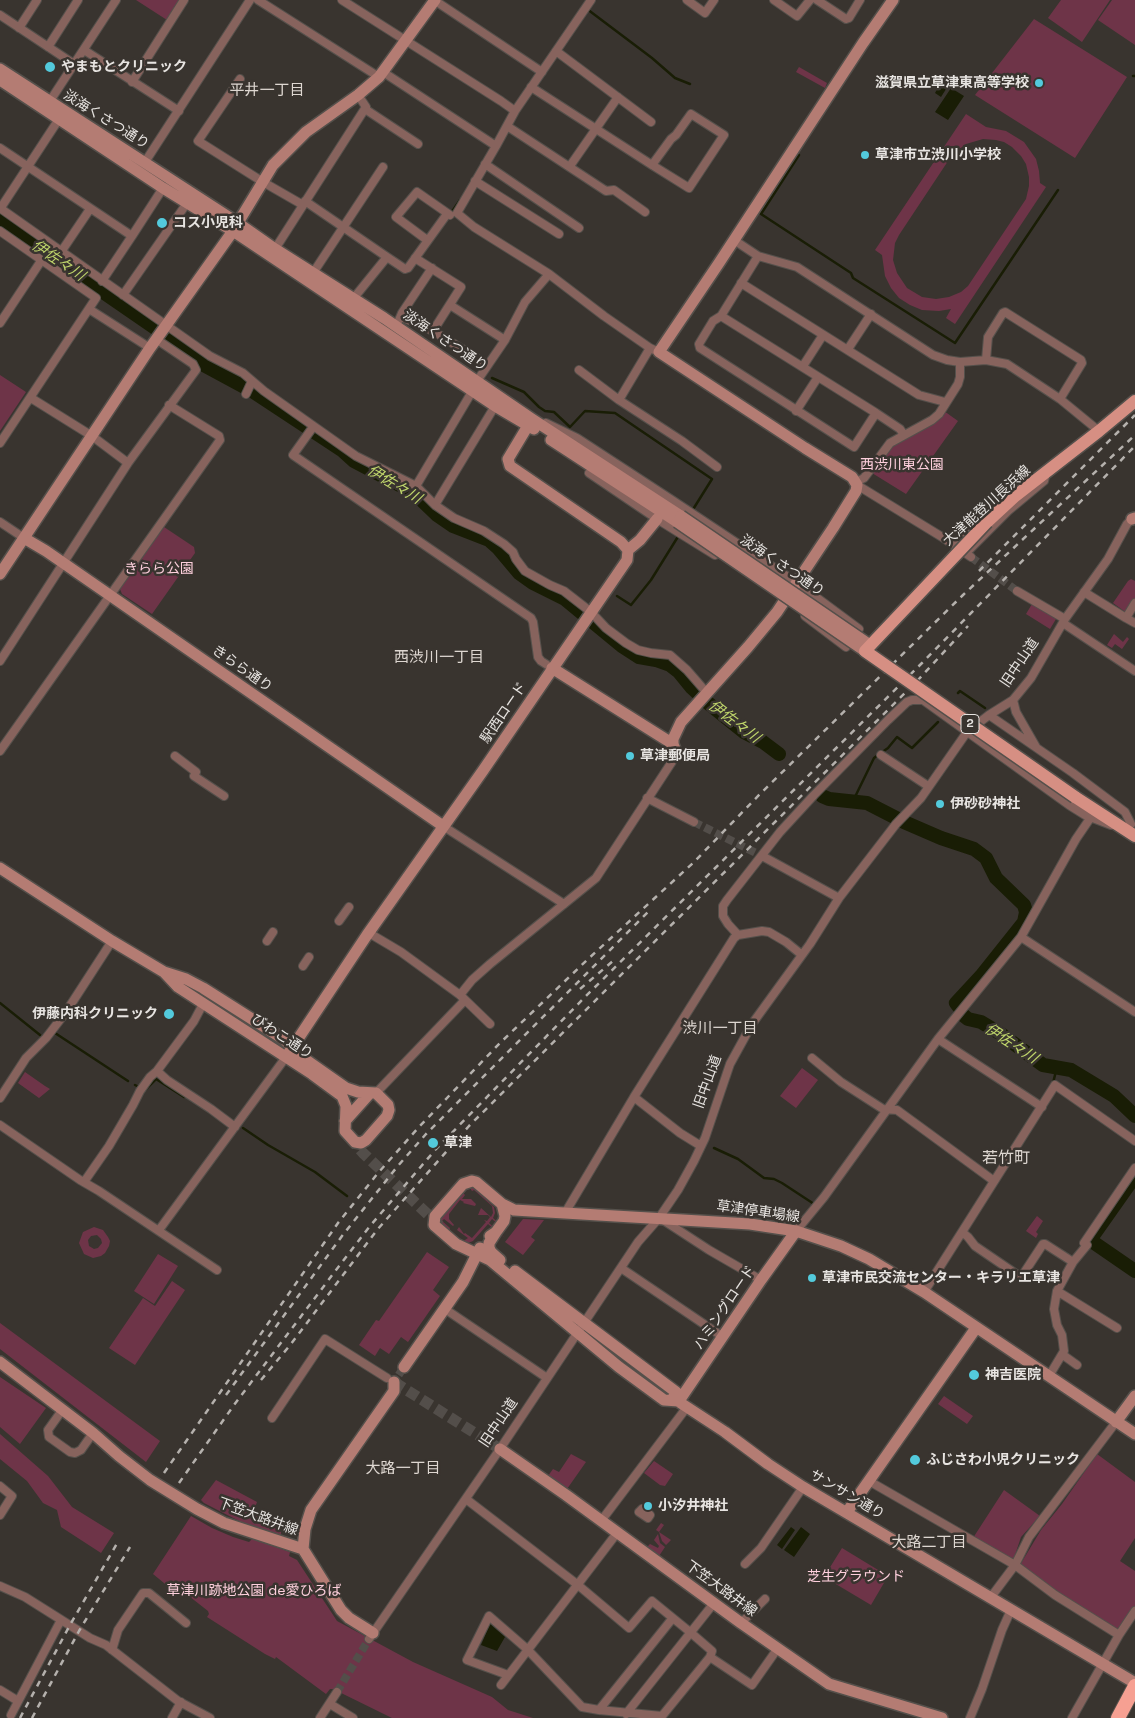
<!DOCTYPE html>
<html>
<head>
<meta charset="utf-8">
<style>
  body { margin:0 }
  canvas { display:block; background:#39342f }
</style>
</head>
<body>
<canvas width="1135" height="1718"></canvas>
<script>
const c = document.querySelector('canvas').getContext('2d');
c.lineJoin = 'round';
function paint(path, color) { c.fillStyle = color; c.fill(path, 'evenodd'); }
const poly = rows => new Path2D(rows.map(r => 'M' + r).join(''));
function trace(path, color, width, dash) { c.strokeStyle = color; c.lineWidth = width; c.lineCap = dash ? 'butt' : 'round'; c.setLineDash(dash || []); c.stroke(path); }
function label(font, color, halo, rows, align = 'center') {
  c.font = font + ' "Space Grotesk","Noto Sans JP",sans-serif'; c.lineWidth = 5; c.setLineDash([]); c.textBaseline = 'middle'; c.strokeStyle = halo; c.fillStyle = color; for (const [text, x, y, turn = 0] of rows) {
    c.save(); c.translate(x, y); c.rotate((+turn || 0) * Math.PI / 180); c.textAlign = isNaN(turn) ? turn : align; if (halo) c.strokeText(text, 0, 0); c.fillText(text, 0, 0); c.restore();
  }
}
const green = poly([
  [136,0,180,0,167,20],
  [1061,0,1110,0,1082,42,1048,18],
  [1112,0,1135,0,1135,45,1098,20],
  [1034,19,1127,77,1075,158,975,95],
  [799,67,827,83,825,88,796,72],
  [966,114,986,127,1006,131,1024,142,1036,159,1039,171,1040,183,1046,187,955,324,946,318,951,309,939,311,922,310,910,305,899,298,891,288,885,276,882,255,875,250],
  [983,139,996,140,1004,142,1012,147,1021,156,1026,164,1029,177,1029,186,1026,199,968,286,961,292,949,297,936,299,922,297,907,288,897,273,893,260,895,243,899,235,952,155,966,144],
  [0,375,26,392,0,431],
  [944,411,958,421,906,494,872,473,893,445,932,425,940,418],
  [164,527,194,547,195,553,152,614,122,594,120,589],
  [1131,579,1135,581,1135,598,1128,611,1124,611,1113,603,1128,581],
  [1032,604,1055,617,1056,619,1050,629,1026,614],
  [1114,634,1123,642,1127,637,1129,639,1122,649,1115,644,1112,648,1107,645],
  [802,1068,818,1080,796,1108,780,1096],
  [25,1072,45,1086,50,1089,39,1098,18,1083],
  [470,1188,474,1188,494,1207,495,1213,493,1218,507,1231,492,1219,489,1223,505,1238,488,1224,473,1241,468,1243,462,1242,468,1238,457,1230,459,1227,464,1234,465,1233,472,1238,486,1222,484,1220,487,1221,490,1217,488,1215,478,1215,481,1208,491,1217,493,1213,492,1206,474,1190,472,1191],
  [463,1193,465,1195,462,1199,471,1199,476,1204,475,1206,463,1203,464,1202,460,1200,449,1214,449,1219,454,1225,453,1226,444,1219,442,1221,450,1228,449,1231,440,1223,440,1219],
  [1037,1216,1043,1221,1036,1232,1038,1234,1036,1238,1026,1231],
  [523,1219,544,1220,531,1237,535,1240,523,1255,505,1242],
  [94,1227,103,1230,108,1237,110,1241,109,1246,105,1253,101,1256,93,1258,84,1254,79,1243,83,1232],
  [97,1235,101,1239,102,1243,98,1248,94,1249,89,1246,88,1240,91,1236],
  [427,1252,449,1267,433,1290,440,1296,408,1342,401,1337,389,1354,380,1348,375,1356,359,1345,376,1320,379,1321],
  [158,1254,178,1266,154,1304,134,1291],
  [172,1281,185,1290,135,1365,109,1348,143,1298,155,1306],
  [0,1323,160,1441,146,1462,0,1349],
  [0,1377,46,1408,20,1444,0,1427],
  [944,1396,973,1416,967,1424,938,1404],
  [0,1434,48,1476,72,1507,114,1533,101,1553,61,1527,57,1510,43,1503,27,1481,0,1459],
  [571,1454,586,1462,567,1489,548,1476,553,1469,559,1472],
  [1097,1454,1135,1482,1135,1538,1120,1561,1135,1571,1135,1607,1118,1631,1062,1596,1020,1565,1041,1530,1062,1504],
  [654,1461,673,1474,665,1486,660,1485,644,1473],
  [216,1480,257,1502,253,1513,281,1532,281,1535,243,1523,204,1503,201,1500],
  [1004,1490,1040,1516,1021,1537,1014,1558,1009,1559,973,1538],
  [191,1516,212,1528,233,1537,249,1542,252,1539,290,1552,289,1556,297,1560,337,1621,413,1662,492,1697,508,1710,533,1718,392,1718,333,1689,330,1689,326,1694,276,1657,275,1659,265,1654,207,1617,209,1614,208,1611,180,1589,178,1588,175,1592,153,1574],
  [661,1523,664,1525,659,1532,671,1540,666,1545,662,1541,659,1532,656,1530],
  [658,1534,660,1543,665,1547,659,1556,647,1547,650,1544,658,1548,659,1546,654,1540],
  [842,1548,888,1576,871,1605,824,1577]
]);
const water = poly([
  [941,82,948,86,941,97,935,93],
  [951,88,964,96,948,120,935,112],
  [791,1527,795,1530,782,1549,777,1545],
  [801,1527,810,1534,794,1557,784,1550],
  [490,1624,505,1637,497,1651,481,1645]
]);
const stream = poly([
  [587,9,652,58,675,78,690,84],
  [1133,76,1135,76],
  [799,155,761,214,851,273,853,278,955,343,1058,190],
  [451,213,460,200],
  [492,378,524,392,539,407,545,411,554,412,570,427,585,411,615,413,712,479,692,511],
  [617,596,631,605,651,580,679,535],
  [958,693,960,691,985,708],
  [853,801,874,758,888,748,897,737,912,748,938,722],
  [0,1003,40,1035],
  [55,1033,128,1081],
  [1053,1083,1057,1067],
  [135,1085,137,1086],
  [145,1090,156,1079,184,1097],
  [243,1128,268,1145,315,1172,347,1196],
  [714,1148,738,1159,764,1178,774,1179,782,1183,814,1204]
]);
const river = poly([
  [0,221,158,330,202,364,252,391,343,451,354,461,413,492,437,515,453,526,489,540,498,548,519,573,533,583,565,599,622,646,639,657,656,660,670,665,679,672,692,688,708,703,744,732,763,742,779,754],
  [822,796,829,799,867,803,904,822,941,838,974,849,986,858,996,878,1024,905,1026,912,1024,922,981,976,956,1003,959,1007],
  [963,1015,968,1019,981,1022,1001,1034,1043,1065,1071,1070,1114,1096,1135,1116],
  [1135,1176,1090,1240,1135,1271]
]);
const streetTunnel = poly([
  [971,557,1017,591],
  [694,822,764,857],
  [391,1380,394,1382,404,1367],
  [337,1692,369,1639]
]);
const secondaryTunnel = poly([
  [272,1041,297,1058],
  [351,1136,356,1145,363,1153,440,1226],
  [571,1321,599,1343],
  [394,1382,500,1449]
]);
const street = poly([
  [258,0,379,77],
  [342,0,501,101,515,111],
  [434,0,542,72],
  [591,0,515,111,496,146,457,213,474,227,549,274,604,316,650,348,659,352],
  [687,0,705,13,714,0],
  [774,0,797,16,810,0],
  [817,0,846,19,849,18,860,0],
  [0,15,74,64],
  [19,28,37,0],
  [48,47,78,0],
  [84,50,179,111],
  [556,51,651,122],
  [383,72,496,146],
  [240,79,198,141,263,182,303,205],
  [132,82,184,0],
  [531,87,652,165,689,188,724,135,691,114,676,135,671,139,652,165],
  [48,104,116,0],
  [365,109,418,144],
  [507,126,606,191,614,190,645,212],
  [0,148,132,236,163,188],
  [145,162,250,0],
  [485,164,579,228],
  [570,166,618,97],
  [475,181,559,234],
  [305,201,387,257,405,269,408,268,447,214],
  [0,208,210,356,243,373,264,391,356,456,416,486,435,505,454,518,484,531,504,544,513,552,516,559,525,571,550,585,564,591,591,612,606,628,626,643,638,650,651,653,670,655,687,670,707,693],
  [0,209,59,119],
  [0,231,96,298,0,443],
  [427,240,396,217,417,192,450,215],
  [734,240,758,256,797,267,933,355,947,360,960,362,986,360,1007,364,1060,399,1099,431],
  [275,249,366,107,358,95],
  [61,252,90,209],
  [758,256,721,316,713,321,699,344,700,348,854,447,876,413],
  [415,258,461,287,433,331],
  [313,273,383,167],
  [102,281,132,236],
  [741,283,919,395,945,402],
  [123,295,187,203],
  [353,299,387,257],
  [450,305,505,340],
  [89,309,150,348],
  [721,316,876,413,900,429,904,435],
  [402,317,433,331,488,365],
  [399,320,402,313,432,268],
  [0,323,41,261],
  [848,349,871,314],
  [986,360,988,337,1003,313,1005,312,1081,360,1082,363,1060,399],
  [803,366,823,335],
  [579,370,619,400,682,441,717,467],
  [246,394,252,381],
  [31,398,92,436,128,463],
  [619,400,650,348],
  [796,411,818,377],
  [546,423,577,438,672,500,797,583,859,629,846,647,805,616],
  [313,427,293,455,531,618,533,622,538,657,541,661,552,668],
  [589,473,657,519,715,555],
  [856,482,864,478,890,443,932,420,939,414,958,384,960,377,960,362],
  [857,485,942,537,971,557],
  [416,486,473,390,477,381,505,340,525,302,549,274],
  [435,505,495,406],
  [0,522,24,538],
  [956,546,966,533,1007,494],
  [966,553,1008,511,1044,481,1045,477],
  [1017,591,1065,619],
  [1084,592,1126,618,1135,603],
  [1126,618,1135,623],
  [1063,623,1135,671],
  [0,661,128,463,196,370,193,364,156,339],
  [1013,700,1016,712,1036,747],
  [989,715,1073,773,1125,812,1131,824],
  [0,751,220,440,219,436,169,405],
  [881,755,928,786],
  [175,756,196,772,194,776,224,796],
  [647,798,694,822],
  [443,826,564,904],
  [764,857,839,898],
  [339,921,349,907],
  [369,933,401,952,460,995,490,1024],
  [738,935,728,924,723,916,723,906,727,900,780,832,814,795,888,720,907,702,912,700,923,700,1069,805,1085,815,1111,825],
  [1021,937,1135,1012],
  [267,941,273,932],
  [303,966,309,957],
  [460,995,472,980,490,964,596,878,677,754],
  [938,1039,1042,1107],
  [812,1058,841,1082,883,1109,897,1110,994,1181],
  [157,1071,167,1080,211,1109,235,1127],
  [376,1093,465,1000],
  [634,1097,680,1133,701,1146],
  [0,1098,26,1058,46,1038,66,1012,112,941],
  [0,1125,80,1180,99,1191,217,1270],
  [84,1182,109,1146,133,1105,140,1091,150,1077,157,1071,194,1021,203,1004],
  [565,1213,634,1097,734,938,738,935,762,931,769,932,786,942,802,955],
  [663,1220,709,1250,761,1280],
  [159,1230,286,1057],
  [796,1231,824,1197,938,1039,1021,937,1076,839,1091,817],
  [962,1232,968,1237,975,1246,1019,1276,1022,1276,1043,1244,1045,1244,1073,1262],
  [621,1268,723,1337],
  [1057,1291,1117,1328],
  [924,1292,1055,1085,1135,1141],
  [445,1309,547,1378],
  [1063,1355,1077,1365],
  [1049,1376,1064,1351,1062,1335,1057,1325,1054,1309,1057,1291,1073,1262,1087,1245,1084,1243,1135,1168],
  [63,1409,48,1430,49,1437,70,1452,75,1453,81,1450,93,1433],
  [272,1418,325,1339,387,1378],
  [869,1481,1015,1565,1055,1595,1119,1635],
  [0,1486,12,1496,0,1515],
  [466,1499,578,1585,629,1628,652,1601,690,1632,712,1651,710,1657,662,1716,599,1710,582,1707,527,1649,489,1616,467,1660,508,1675],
  [642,1509,650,1515,648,1518,639,1512,642,1509],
  [601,1521,687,1407],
  [745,1564,761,1548,803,1487],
  [0,1586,25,1597,90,1638,106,1645,178,1701,210,1718],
  [991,1597,1015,1565,1029,1537,1116,1422],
  [741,1623,765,1599],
  [369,1639,500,1449,638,1242,659,1218,678,1190,694,1161,705,1138,730,1064,752,1024,810,944,839,898,896,824,921,798,967,732,989,715,1013,700,1031,678,1065,619,1108,559,1127,524,1132,519],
  [112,1650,118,1630,143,1593,149,1593,186,1623],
  [710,1657,752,1685,778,1648],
  [501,1685,617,1533],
  [0,1690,18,1701],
  [330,1704,353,1718],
  [599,1710,672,1619],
  [626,1714,714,1603],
  [11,1715,61,1620],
  [172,1718,181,1702],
  [320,1718,337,1692],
  [970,1718,982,1689,1002,1630,1011,1610],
  [1072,1718,1119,1635,1135,1611]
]);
const secondary = poly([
  [0,69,238,223,275,249,384,318,532,419,681,516],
  [0,80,163,188,233,231,495,406,534,429],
  [551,440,677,522],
  [1132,519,1135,518],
  [24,538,46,551,443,826],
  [628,550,640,540,657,519],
  [0,574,150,348,233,231,273,165,306,132,358,95,379,77,435,0],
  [552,668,673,744],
  [677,754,673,744,673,739,681,722,748,647,777,612,833,528,856,491,857,485,852,477,805,448,659,352,719,263,863,43,893,0],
  [0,868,112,941,164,972,186,979,203,988,285,1040,299,1055,346,1088,358,1092,376,1093,388,1105,389,1110,387,1116,366,1140,361,1143,355,1142,345,1131,346,1106,342,1096,312,1074,178,987,164,972],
  [286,1057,367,935,482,772,627,560,628,550,621,542,510,466,508,459,532,419],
  [345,1121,370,1093],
  [496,1232,489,1243,489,1248,491,1252,500,1260],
  [490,1236,496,1232,504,1221,505,1216,502,1204],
  [515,1271,676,1392,679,1401],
  [0,1362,93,1433,119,1456,150,1480,197,1509,224,1523,303,1549],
  [404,1367,463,1282,480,1248],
  [673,1398,725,1432,768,1464,803,1487,1135,1683],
  [679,1401,664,1400,619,1367,490,1260,456,1244,434,1225,435,1216,463,1184,472,1181,476,1182,502,1204,514,1210,750,1224,796,1231,841,1246,869,1259,924,1292,1135,1434],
  [679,1401,761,1280,796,1231],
  [1116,1422,1135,1396],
  [500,1449,566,1495,741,1623,829,1684,942,1718],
  [847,1512,976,1328],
  [303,1549,305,1529,311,1510,394,1391,394,1382],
  [303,1549,341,1610,349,1618,373,1633]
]);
const primary = poly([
  [987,522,1014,497,1099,431,1135,401],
  [1075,797,1135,836]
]);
const highway = poly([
  [1118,1718,1135,1686]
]);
const rail = poly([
  [979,571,1135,415],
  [580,989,613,961],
  [261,1380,291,1344,377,1230,469,1126,918,680,968,626],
  [226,1395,342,1236,397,1167,426,1134,648,912],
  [164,1473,338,1223,378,1173,419,1127,500,1043,587,960,693,863,760,794,963,595,1135,435],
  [179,1483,234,1405,333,1274,370,1226,436,1149,585,997,922,663,1135,446],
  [20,1718,70,1625,119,1540],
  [32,1718,79,1631,130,1547]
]);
const secondaryBridge = poly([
  [681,516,870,645],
  [677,522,865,651]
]);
const primaryBridge = poly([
  [987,522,865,651,1075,797]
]);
const markers = [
  [50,67,6,"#53cadc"],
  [1039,83,5,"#53cadc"],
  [865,155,5,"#53cadc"],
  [162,223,6,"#53cadc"],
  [630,756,5,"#53cadc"],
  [940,804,5,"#53cadc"],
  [169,1014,6,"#53cadc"],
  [433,1143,6,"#53cadc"],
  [812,1278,5,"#53cadc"],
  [974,1375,6,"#53cadc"],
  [915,1460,6,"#53cadc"],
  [648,1506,5,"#53cadc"]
];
const shields = [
  [970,724,18]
];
const shieldNames = [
  ["2",970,724]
];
const poiNames = [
  ["やまもとクリニック",61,67],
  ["滋賀県立草津東高等学校",1029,83,"right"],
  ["草津市立渋川小学校",875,155],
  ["コス小児科",173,223],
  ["草津郵便局",640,756],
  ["伊砂砂神社",950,804],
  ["伊藤内科クリニック",158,1014,"right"],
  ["草津",444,1143],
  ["草津市民交流センター・キラリエ草津",822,1278],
  ["神吉医院",985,1375],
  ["ふじさわ小児クリニック",926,1460],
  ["小汐井神社",658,1506]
];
const streetNames = [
  ["淡海くさつ通り",106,120,32],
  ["淡海くさつ通り",445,341,34],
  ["大津能登川長浜線",987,506,-42],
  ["淡海くさつ通り",782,566,34],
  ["旧中山道",1020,663,-56],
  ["きらら通り",242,669,35],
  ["駅西ロード",504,713,-56],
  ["びわこ通り",282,1037,33],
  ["旧中山道",708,1082,-70],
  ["草津停車場線",758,1212,8],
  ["ハミングロード",725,1308,-56],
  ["旧中山道",499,1423,-56],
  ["サンサン通り",847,1495,30],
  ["下笠大路井線",258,1517,20],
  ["下笠大路井線",721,1589,36]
];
const parkNames = [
  ["西渋川東公園",902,465],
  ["きらら公園",159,569],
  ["芝生グラウンド",856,1577],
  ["草津川跡地公園 de愛ひろば",254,1591]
];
const neighbourhoodNames = [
  ["平井一丁目",267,91],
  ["西渋川一丁目",439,658],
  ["渋川一丁目",720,1029],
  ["大路一丁目",403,1469],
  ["大路二丁目",929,1543]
];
const waterNames = [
  ["伊佐々川",58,261,34],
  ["伊佐々川",394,485,31],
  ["伊佐々川",734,722,37],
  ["伊佐々川",1011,1044,33]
];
const quarterNames = [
  ["若竹町",1006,1159]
];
paint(green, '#6e3448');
paint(water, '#191d05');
trace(stream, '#191d05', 2.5);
trace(river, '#191d05', 14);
trace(streetTunnel, '#534e4a', 8, [8, 4]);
trace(secondaryTunnel, '#534e4a', 11, [11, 5.5]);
trace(street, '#55504b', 10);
trace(secondary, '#55504b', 14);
trace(primary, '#55504b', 15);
trace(highway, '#55504b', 16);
trace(street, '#87635d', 8);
trace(secondary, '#b47c73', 11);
trace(primary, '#d68f83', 12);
trace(highway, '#f6a092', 14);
trace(rail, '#b5b1ad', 2.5, [6, 6]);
trace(secondaryBridge, '#55504b', 14, []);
trace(primaryBridge, '#55504b', 15, []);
trace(secondaryBridge, '#b47c73', 11);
trace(primaryBridge, '#d68f83', 12);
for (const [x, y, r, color] of markers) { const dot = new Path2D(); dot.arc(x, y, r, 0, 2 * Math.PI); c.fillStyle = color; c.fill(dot); trace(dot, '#39342f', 2); }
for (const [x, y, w] of shields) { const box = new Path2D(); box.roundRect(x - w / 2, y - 9.5, w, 19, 4); c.fillStyle = '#39342f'; c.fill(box); trace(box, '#e7e4e1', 1); }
label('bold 12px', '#e7e4e1', null, shieldNames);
label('bold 14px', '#e7e4e1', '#39342f', poiNames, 'left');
label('14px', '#e7e4e1', '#39342f', streetNames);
label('14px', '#fdcfdc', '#39342f', parkNames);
label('15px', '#ded7d1', '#39342f', neighbourhoodNames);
label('italic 15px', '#bfd56b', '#39342f', waterNames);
label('16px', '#ded7d1', '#39342f', quarterNames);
</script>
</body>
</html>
